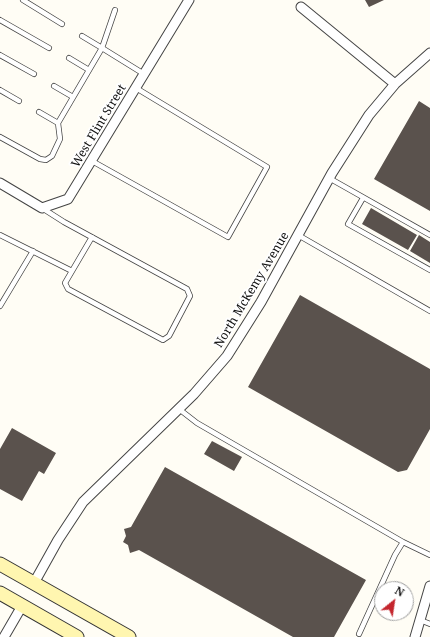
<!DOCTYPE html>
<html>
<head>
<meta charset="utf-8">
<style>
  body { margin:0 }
  #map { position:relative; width:430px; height:637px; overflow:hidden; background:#fffdf5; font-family:"Noto Serif",serif }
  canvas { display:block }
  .north { position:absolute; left:374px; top:581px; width:40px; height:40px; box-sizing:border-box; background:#fff; border:1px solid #a0a0a0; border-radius:50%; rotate:30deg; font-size:11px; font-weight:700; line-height:16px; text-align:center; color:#111 }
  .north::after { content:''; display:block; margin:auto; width:14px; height:18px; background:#c4262e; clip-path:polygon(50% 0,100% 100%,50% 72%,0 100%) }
</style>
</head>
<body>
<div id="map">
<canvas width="430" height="637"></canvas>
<div class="north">N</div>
</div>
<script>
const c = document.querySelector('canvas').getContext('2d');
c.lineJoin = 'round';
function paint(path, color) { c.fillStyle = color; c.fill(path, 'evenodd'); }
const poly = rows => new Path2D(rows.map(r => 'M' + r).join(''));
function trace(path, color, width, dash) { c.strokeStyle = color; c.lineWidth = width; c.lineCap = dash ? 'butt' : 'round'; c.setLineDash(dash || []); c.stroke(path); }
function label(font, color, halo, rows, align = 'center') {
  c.font = font + ' "Noto Serif",serif'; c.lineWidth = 4; c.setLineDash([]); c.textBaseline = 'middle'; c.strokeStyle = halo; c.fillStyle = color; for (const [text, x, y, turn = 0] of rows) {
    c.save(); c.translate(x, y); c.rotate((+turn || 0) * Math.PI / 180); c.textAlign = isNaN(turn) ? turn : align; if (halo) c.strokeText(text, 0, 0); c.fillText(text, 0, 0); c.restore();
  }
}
const building = poly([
  [365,0,384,0,369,7],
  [419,101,430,108,430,211,374,179],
  [371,208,417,235,408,250,362,224],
  [419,235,430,242,430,263,410,251],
  [300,295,430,369,430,429,407,470,398,472,248,387],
  [12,428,56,453,44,474,39,471,22,501,0,489,0,449],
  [212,441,242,457,234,471,204,454],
  [165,467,366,580,334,637,293,637,139,550,130,553,128,545,123,542,126,536,124,529,131,527]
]);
const lane = poly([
  [23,0,62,24],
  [0,20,49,48],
  [82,36,102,48,115,10],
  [0,55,34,74],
  [69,58,89,70],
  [54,86,73,97],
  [0,90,19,101],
  [39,112,58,123,102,48,144,74],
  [0,137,40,159,46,160,52,156,60,139,58,123],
  [92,161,228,237,267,167,136,88],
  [329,178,430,235],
  [363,198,348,224,430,270],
  [42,208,64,222,187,289,190,296,169,336,163,340,68,289,65,283,92,237],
  [0,235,72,271],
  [298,235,430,311],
  [0,306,33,251],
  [179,409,197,423,403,542],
  [420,620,430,624],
  [359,634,395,555,403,542,430,555]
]);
const street = poly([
  [301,7,395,84],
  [0,183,42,208,68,199,189,0],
  [34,583,58,540,83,502,194,394,227,356,261,302,332,173,369,115,395,84,430,53],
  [4,637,22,606],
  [415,637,430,586]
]);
const secondary = poly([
  [0,564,129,637],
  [0,593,77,637]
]);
const streetNames = [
  ["West Flint Street",99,126,-59],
  ["North McKemy Avenue",252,290,-59]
];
paint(building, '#5a524d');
trace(lane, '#444', 6);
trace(street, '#444', 11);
trace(secondary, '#333', 15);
trace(lane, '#fff', 4.5);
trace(street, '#fff', 9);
trace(secondary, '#fff6b0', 13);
label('12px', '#111', '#fff', streetNames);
</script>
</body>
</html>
